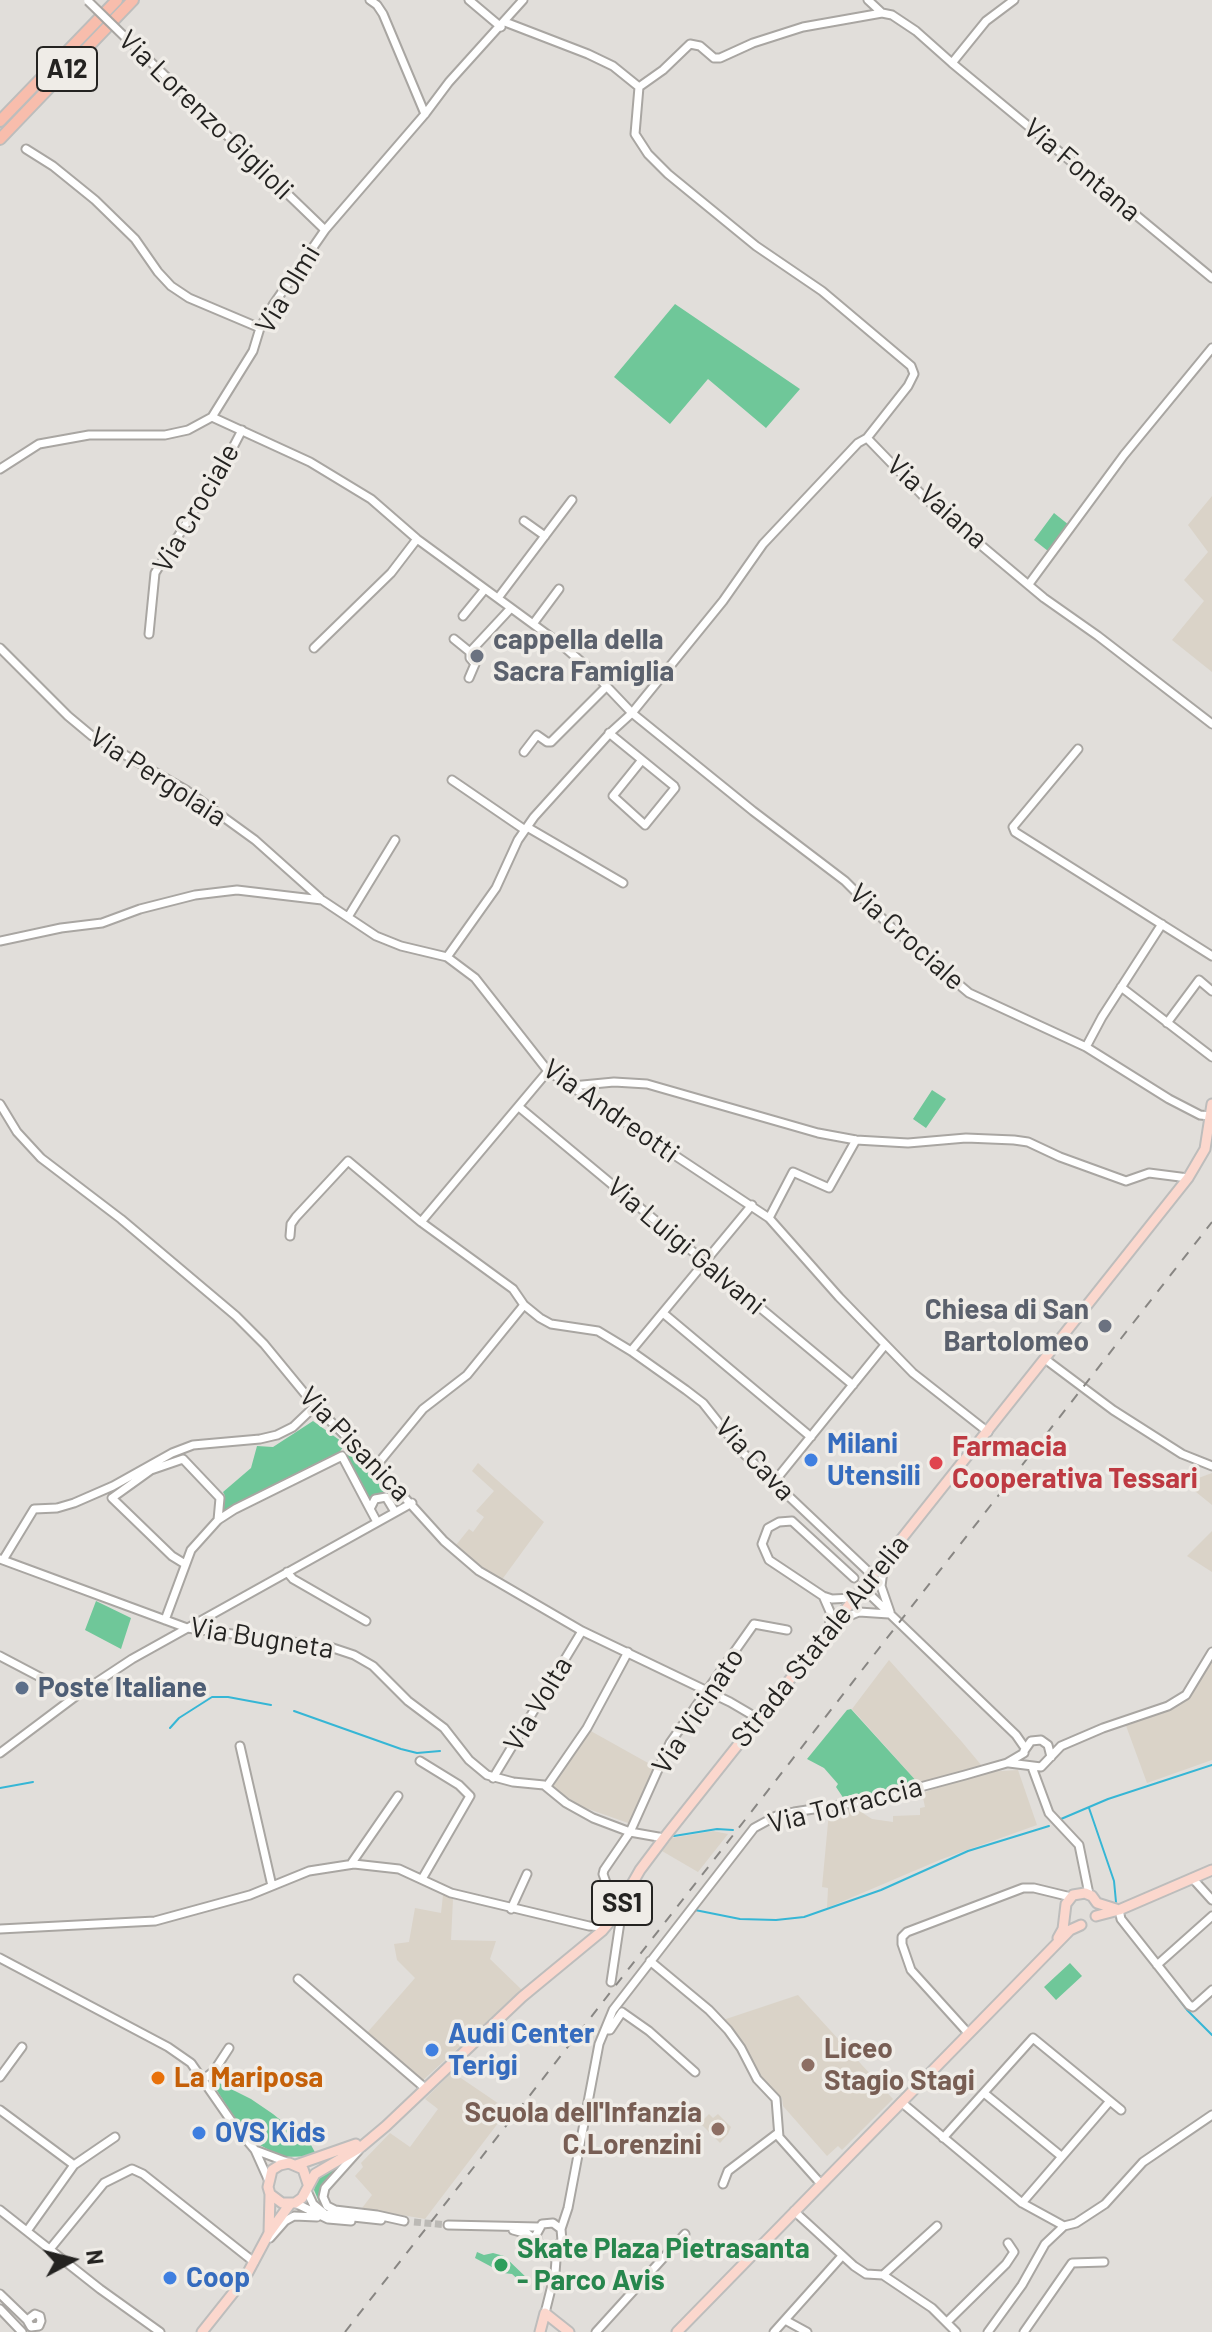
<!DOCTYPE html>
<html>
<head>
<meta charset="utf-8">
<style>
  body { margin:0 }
  #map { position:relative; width:1212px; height:2332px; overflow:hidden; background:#e1deda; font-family:Barlow,sans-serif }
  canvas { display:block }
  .north { position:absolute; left:32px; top:2220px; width:80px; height:80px; -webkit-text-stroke:6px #efece7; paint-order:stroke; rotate:83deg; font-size:22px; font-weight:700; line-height:32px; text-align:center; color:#242321 }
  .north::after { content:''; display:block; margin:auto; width:28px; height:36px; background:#242321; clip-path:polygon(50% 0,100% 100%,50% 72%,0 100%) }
</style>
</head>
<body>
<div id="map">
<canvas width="1212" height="2332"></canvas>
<div class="north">N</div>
</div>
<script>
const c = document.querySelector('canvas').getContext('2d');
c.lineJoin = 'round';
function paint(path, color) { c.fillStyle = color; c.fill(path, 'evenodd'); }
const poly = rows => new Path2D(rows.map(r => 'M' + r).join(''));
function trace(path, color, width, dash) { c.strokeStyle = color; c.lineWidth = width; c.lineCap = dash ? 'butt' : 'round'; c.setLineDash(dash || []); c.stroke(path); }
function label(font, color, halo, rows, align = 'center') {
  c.font = font + ' Barlow,sans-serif'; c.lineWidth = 7; c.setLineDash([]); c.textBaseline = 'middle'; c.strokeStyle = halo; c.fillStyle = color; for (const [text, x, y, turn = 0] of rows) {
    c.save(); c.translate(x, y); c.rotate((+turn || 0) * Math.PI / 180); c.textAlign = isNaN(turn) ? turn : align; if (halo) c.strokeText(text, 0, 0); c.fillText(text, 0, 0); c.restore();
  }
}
const built = poly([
  [1212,496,1212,672,1172,640,1204,601,1184,580,1208,552,1188,525],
  [478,1463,544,1522,501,1581,483,1570,456,1545,469,1529,473,1532,484,1517,476,1511,494,1491,472,1471],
  [1212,1473,1212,1505,1185,1483],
  [1212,1531,1212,1572,1187,1556],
  [1212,1658,1212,1760,1147,1783,1125,1723,1180,1701],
  [889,1660,962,1742,982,1766,919,1784,852,1709],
  [589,1730,657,1768,631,1824,580,1806,553,1787],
  [1018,1770,1037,1825,942,1859,827,1908,828,1888,822,1887,829,1812,855,1808,872,1819,893,1822,893,1816,920,1815,920,1808,925,1807,922,1793,985,1772],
  [713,1831,728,1834,698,1872,662,1851,672,1838],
  [443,1895,453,1899,451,1940,496,1941,490,1959,522,1990,421,2082,366,2034,415,1978,397,1960,394,1944,409,1942,415,1908,441,1913],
  [798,1995,893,2099,842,2150,838,2146,827,2156,783,2106,782,2098,758,2075,723,2020],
  [452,2072,508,2110,425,2219,362,2208,372,2195,355,2176,363,2167,361,2163,390,2133,410,2147,438,2109,425,2099],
  [709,2114,713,2118,718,2114,731,2127,728,2134,720,2143,700,2123]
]);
const green = poly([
  [675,304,800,389,766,428,708,379,670,424,614,377],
  [1054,513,1069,525,1048,551,1034,540],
  [932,1090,946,1099,926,1128,913,1119],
  [313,1421,345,1444,339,1453,237,1504,222,1514,225,1496,223,1492,251,1468,257,1446,273,1447],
  [352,1449,400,1496,402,1504,399,1505,394,1500,395,1498,392,1494,384,1493,375,1495,369,1500,344,1453],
  [96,1601,131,1618,121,1649,85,1630],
  [851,1709,919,1784,846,1802,836,1787,838,1784,824,1768,807,1759,847,1710],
  [1070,1963,1082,1976,1056,2000,1044,1987],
  [215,2081,251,2099,273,2114,311,2145,317,2156,281,2157,260,2145,234,2117,216,2089],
  [339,2165,340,2168,321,2187,320,2204,314,2190,316,2180],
  [477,2252,484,2255,493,2253,504,2256,530,2281,528,2285,522,2283,512,2274,503,2273,475,2258]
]);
const stream = poly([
  [294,1711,401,1749,417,1753,440,1751],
  [170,1728,179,1718,212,1697,228,1697,271,1705],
  [0,1788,33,1782],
  [1089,1808,1114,1881,1116,1902],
  [1061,1819,1108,1799,1212,1765],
  [674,1836,717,1829,733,1830],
  [695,1910,740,1919,776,1920,804,1917,881,1890,968,1851,1049,1826],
  [1156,1969,1187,2010,1212,2035]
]);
const minorTunnel = poly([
  [414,2222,448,2225]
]);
const minor = poly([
  [370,0,377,5,383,14,425,114],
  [469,0,501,27],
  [868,0,882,13],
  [505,22,588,54,613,66,639,87,663,70,690,44,700,46,714,58,720,58,753,43,803,27,882,13,892,15,916,31,952,63,986,21,1014,0],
  [128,40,325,230],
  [952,63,1212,278],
  [639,87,635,134,648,154,668,174,756,246,822,291,911,366,914,374,908,386,867,438,927,500,1044,598,1098,636,1212,724],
  [26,149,53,166,95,200,135,239,158,272,171,286,189,298,260,328],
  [212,417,310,462,371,499,417,539,563,646,593,672,632,713,610,733,534,817,518,840,496,888,447,957],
  [867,438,858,443,763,544,723,601,632,713,753,811,845,881,890,926,969,993,1086,1047,1169,1099,1200,1115,1210,1116],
  [0,469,39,444,89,435,165,435,188,430,212,417,253,351,260,328,273,305,325,230,425,114,449,82,523,0],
  [524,521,545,536],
  [1029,584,1124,455,1212,348],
  [498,598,572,500],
  [463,616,485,589],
  [533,624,559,589],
  [149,634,155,573,228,457,242,430],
  [454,639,470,652,511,608],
  [0,648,68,716,92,736,186,790,255,840,320,898],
  [314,648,391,573,417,539],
  [469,678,475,664,470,658,470,652],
  [609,733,674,786,675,788,645,825,613,796,642,760],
  [1078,749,1013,827,1015,832,1212,956],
  [524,752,537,735,547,742,551,742,606,687],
  [452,780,525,830],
  [527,827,623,883],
  [348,917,395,840],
  [0,941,61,928,102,923,140,909,195,895,237,890,322,900,376,936,401,946,447,957,475,978,548,1071,769,1218,839,1297,913,1373,988,1432],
  [1121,987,1212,1057],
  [1167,1023,1199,980,1212,991],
  [1086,1047,1102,1017,1162,924],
  [572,1086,614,1082,647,1084,818,1133,856,1140,908,1143,966,1138,1014,1140,1028,1142,1060,1157,1126,1181,1149,1173,1188,1178],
  [0,1104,17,1132,41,1158,121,1219,236,1316,264,1344,315,1406,376,1466,444,1541,479,1571,582,1631,730,1702,759,1719],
  [519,1107,853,1385],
  [769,1218,793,1172,829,1188,856,1140],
  [421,1222,513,1289,524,1305,540,1318,551,1324,598,1331,631,1351,686,1390,703,1403,741,1451,872,1575],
  [290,1236,291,1224,296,1217,348,1161,421,1222,548,1071],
  [663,1313,811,1437],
  [631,1351,752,1205],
  [1045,1359,1113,1410,1182,1454,1212,1466],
  [376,1466,423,1409,467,1375,524,1305],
  [774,1482,885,1345],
  [377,1522,370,1509,375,1499,386,1497,395,1512],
  [0,1559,187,1628,330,1647,354,1655,373,1666,408,1701,444,1728,469,1760,487,1775,513,1782,544,1785,566,1803,593,1818,630,1832,664,1838],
  [3,1560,34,1509,57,1508,74,1503,113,1486,172,1453,193,1445,260,1439,277,1435,293,1427,315,1406],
  [884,1563,881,1586,890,1612],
  [185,1564,172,1556,112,1498,151,1470,183,1459,220,1498,218,1520],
  [287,1572,293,1579,366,1621],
  [864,1589,1016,1735,1025,1748],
  [824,1598,831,1614,829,1628],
  [853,1598,832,1599,823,1596,769,1560,762,1544,768,1528,779,1522,792,1521,854,1578],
  [165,1620,191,1550,218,1520,235,1509,342,1456,370,1509],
  [839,1620,859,1612,889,1614],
  [0,1656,76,1696],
  [240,1746,272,1886],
  [1024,1751,1031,1741,1041,1740,1048,1745,1051,1757],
  [0,1753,76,1696,132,1659,412,1503],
  [420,1761,459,1785,470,1796,422,1879],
  [1009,1763,1041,1767,1061,1746,1103,1728,1168,1706,1186,1695,1212,1652],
  [1032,1767,1049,1813,1079,1845,1089,1894],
  [493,1778,582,1631],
  [547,1786,587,1728,628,1652],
  [351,1864,398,1796],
  [1193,1879,1212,1900],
  [511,1909,527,1874],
  [1119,1910,1121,1919,1189,2005,1193,2007,1212,1990],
  [0,1929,155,1921,250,1895,309,1871,354,1864,399,1869,451,1893,589,1926,606,1927],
  [0,1958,168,2047,191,2063,234,2125,255,2150,268,2179],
  [650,1961,709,2010,728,2030,741,2048,757,2079,776,2099,779,2137,821,2184],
  [1157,1965,1212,1916],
  [298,1979,425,2088],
  [611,1982,620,1922,603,1874,604,1870,630,1832,670,1743,754,1624,787,1630],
  [605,2030,610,2030,622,2012,649,2031,695,2072],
  [968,2033,911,1970,902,1944,902,1937,907,1932,1023,1888,1034,1888,1071,1897],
  [0,2077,22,2047],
  [204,2079,214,2071,229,2048],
  [984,2093,1061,2156],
  [901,2102,1022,2203,1064,2226,1076,2223,1105,2204,1143,2162,1212,2115],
  [0,2110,74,2165],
  [943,2138,1033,2038,1121,2110],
  [255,2150,287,2162],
  [359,2150,325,2188,323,2197,327,2206,335,2210,377,2215,404,2221],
  [723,2184,728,2171,778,2133],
  [307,2191,313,2204,325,2214,381,2220],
  [295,2203,328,2219,351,2221],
  [1022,2203,1110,2101],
  [0,2210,100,2289,160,2332],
  [794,2211,854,2266,866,2274,883,2275,932,2308,956,2332],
  [448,2225,539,2227],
  [561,2229,553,2223,542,2224,536,2235,539,2244,552,2249,562,2241,561,2229,568,2208,599,2044,613,2010,754,1828,776,1816,794,1812,872,1800,965,1775,1007,1763,1024,1753],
  [513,2230,528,2234,536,2240],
  [27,2231,74,2165,115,2137],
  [270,2238,285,2221,294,2216,317,2217],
  [50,2249,104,2183,132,2169,143,2174,254,2262],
  [883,2275,937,2226],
  [0,2294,27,2320,31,2327,39,2326,41,2321,40,2316,35,2314,27,2320],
  [0,2309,22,2332],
  [545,2313,555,2273,557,2247],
  [785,2320,807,2332],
  [947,2322,1006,2264,1014,2252,1008,2243],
  [596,2332,685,2234],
  [774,2332,842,2256],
  [988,2332,1022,2285,1045,2244,1064,2226],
  [1024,2332,1072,2263,1104,2262]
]);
const major = poly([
  [1096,1916,1119,1910,1212,1870],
  [1058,1938,1063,1929,1066,1904,1073,1895,1085,1893,1092,1896,1097,1903,1116,1909],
  [296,2165,356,2144],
  [308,2184,303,2169,289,2163,280,2165,272,2170,268,2187,270,2194,282,2203,295,2203,302,2198,315,2174,361,2147,386,2126,522,1997,602,1931,612,1919,640,1870,664,1838,1188,1178,1205,1149,1212,1104],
  [269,2233,270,2194],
  [202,2332,245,2278,269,2233,290,2204],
  [540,2332,545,2313,569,2332],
  [677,2332,1070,1930,1081,1925]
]);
const highway = poly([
  [0,121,117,0],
  [0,139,133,0]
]);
const rail = poly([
  [345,2332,1212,1222]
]);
const minorBridge = poly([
  [88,1,128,40]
]);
const markers = [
  [477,656,8,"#6b7280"],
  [1105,1326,8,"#6b7280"],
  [811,1460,8,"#3f7fe0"],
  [936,1463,8,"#e0444e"],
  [22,1688,8,"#5c6f8a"],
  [432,2050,8,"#3f7fe0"],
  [808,2065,8,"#8d6e63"],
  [158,2078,8,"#e8710a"],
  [718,2129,8,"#8d6e63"],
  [199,2133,8,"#3f7fe0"],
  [501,2265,8,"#2e9e5b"],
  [170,2278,8,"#3f7fe0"]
];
const shields = [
  [67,69,60],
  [622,1903,60]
];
const shieldNames = [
  ["A12",67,69],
  ["SS1",622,1903]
];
const streetNames = [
  ["Via Lorenzo Giglioli",206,115,44],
  ["Via Fontana",1082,170,40],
  ["Via Olmi",288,289,-59],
  ["Via Vaiana",937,502,42],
  ["Via Crociale",196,508,-60],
  ["Via Pergolaia",158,777,33],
  ["Via Crociale",907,937,42],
  ["Via Andreotti",611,1111,35],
  ["Via Luigi Galvani",686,1246,40],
  ["Via Pisanica",355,1444,46],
  ["Via Cava",755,1459,47],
  ["Via Bugneta",262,1638,9],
  ["Strada Statale Aurelia",820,1641,-51],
  ["Via Volta",538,1704,-59],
  ["Via Vicinato",698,1711,-57],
  ["Via Torraccia",845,1805,-14]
];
const worshipNames = [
  ["cappella della",493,640],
  ["Sacra Famiglia",493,672],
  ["Chiesa di San",1089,1310,"right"],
  ["Bartolomeo",1089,1342,"right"]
];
const shopNames = [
  ["Milani",827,1444],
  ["Utensili",827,1476],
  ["Audi Center",448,2034],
  ["Terigi",448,2066],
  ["OVS Kids",215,2133],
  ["Coop",186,2278]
];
const healthNames = [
  ["Farmacia",952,1447],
  ["Cooperativa Tessari",952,1479]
];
const serviceNames = [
  ["Poste Italiane",38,1688]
];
const educationNames = [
  ["Liceo",824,2049],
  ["Stagio Stagi",824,2081],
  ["Scuola dell'Infanzia",702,2113,"right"],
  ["C.Lorenzini",702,2145,"right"]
];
const foodNames = [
  ["La Mariposa",174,2078]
];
const leisureNames = [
  ["Skate Plaza Pietrasanta",517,2249],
  ["- Parco Avis",517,2281]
];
paint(built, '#dad3c8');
paint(green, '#6fc799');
trace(stream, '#36b6d5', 2);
trace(minorTunnel, '#bbb9b5', 7, [7, 3.5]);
trace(minor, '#a9a6a2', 11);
trace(major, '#bdbdbc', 13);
trace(highway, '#bdbdbc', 14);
trace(minor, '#fff', 7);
trace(major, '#fbd7cd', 9);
trace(highway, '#f8bdac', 10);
trace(rail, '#888683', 2, [10, 10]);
trace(minorBridge, '#a9a6a2', 11, []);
trace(minorBridge, '#fff', 7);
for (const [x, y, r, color] of markers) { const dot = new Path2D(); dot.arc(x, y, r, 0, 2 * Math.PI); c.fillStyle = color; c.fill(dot); trace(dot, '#efece7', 3); }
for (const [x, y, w] of shields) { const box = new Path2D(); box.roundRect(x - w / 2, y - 22, w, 44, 6); c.fillStyle = '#efece7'; c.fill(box); trace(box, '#242321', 2); }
label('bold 26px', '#242321', null, shieldNames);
label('28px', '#242321', '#efece7', streetNames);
label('bold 28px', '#5b616d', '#efece7', worshipNames, 'left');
label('bold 28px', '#366cbe', '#efece7', shopNames, 'left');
label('bold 28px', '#be3a42', '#efece7', healthNames, 'left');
label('bold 28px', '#4e5e75', '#efece7', serviceNames, 'left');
label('bold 28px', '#785e54', '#efece7', educationNames, 'left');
label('bold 28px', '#c56008', '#efece7', foodNames, 'left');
label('bold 28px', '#27864d', '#efece7', leisureNames, 'left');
</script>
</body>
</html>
